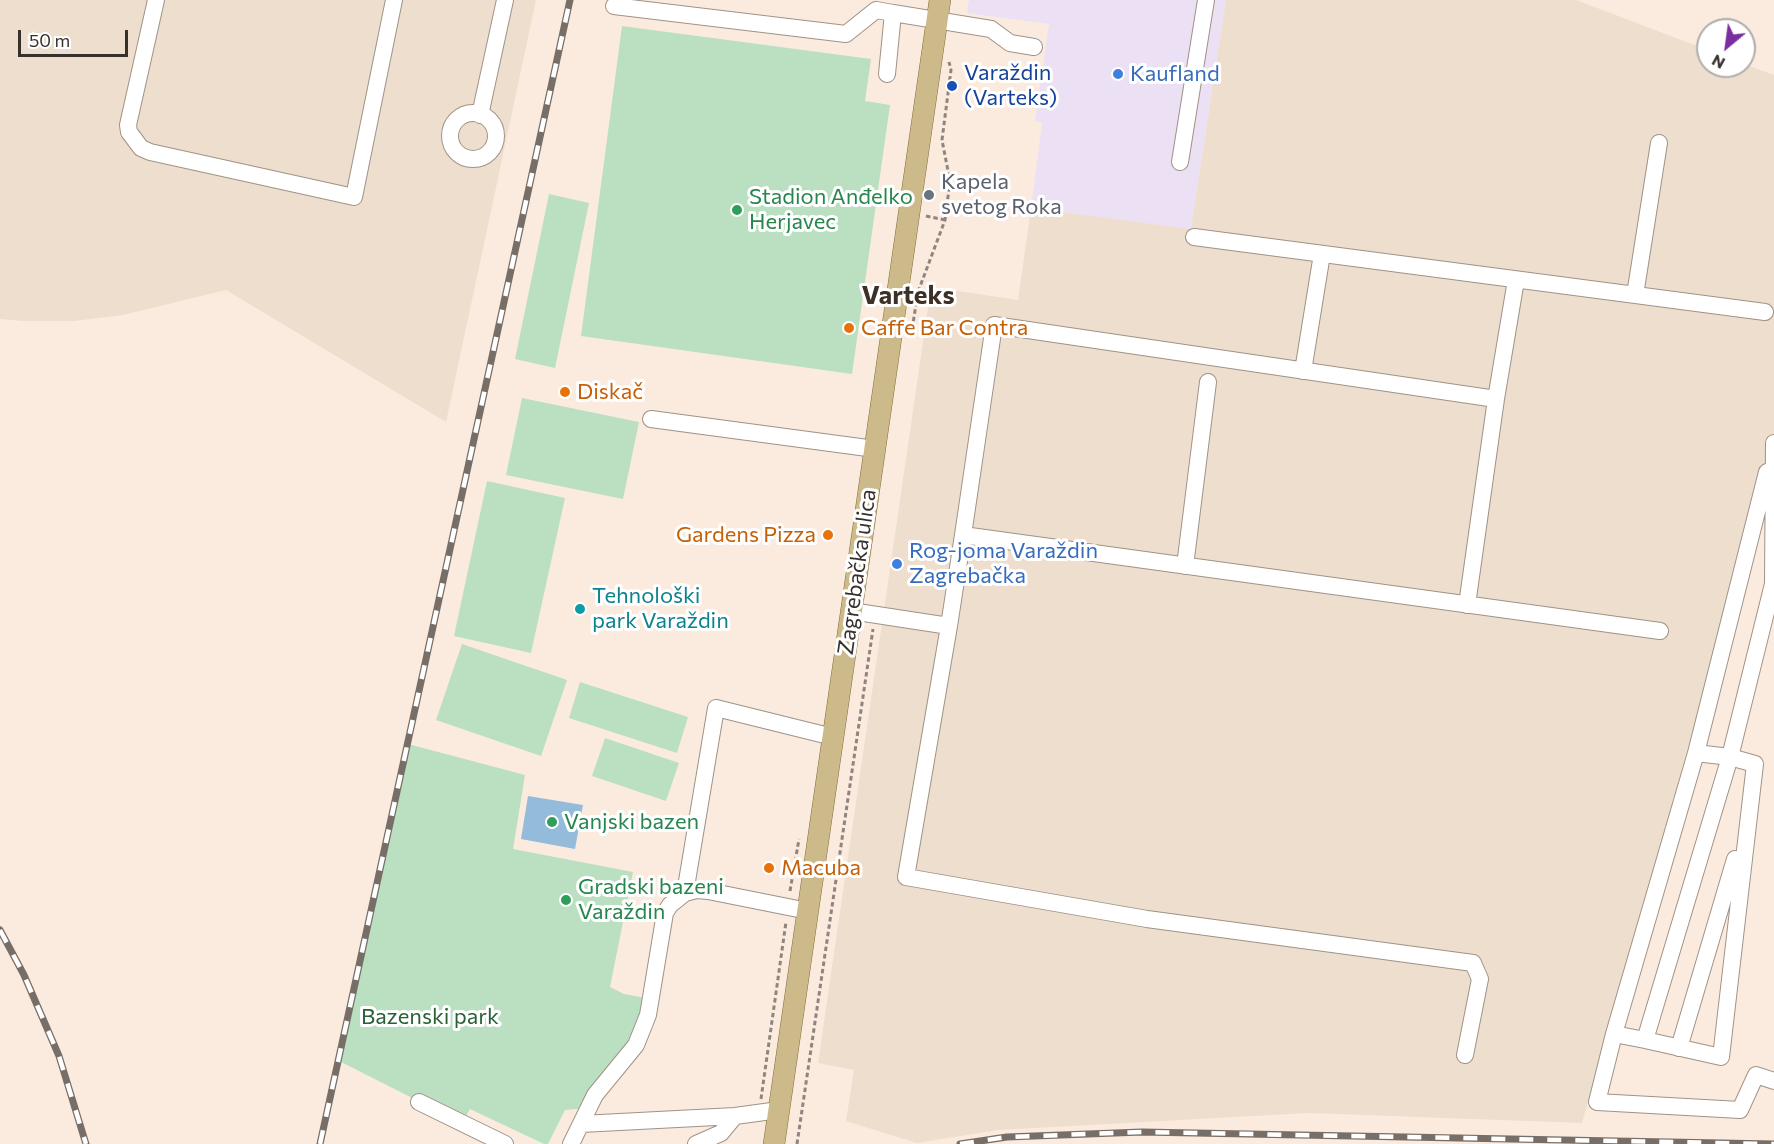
<!DOCTYPE html>
<html>
<head>
<meta charset="utf-8">
<style>
  body { margin:0 }
  #map { position:relative; width:1774px; height:1144px; overflow:hidden; background:#fbebdf; font-family:Commissioner,sans-serif }
  canvas { display:block }
  .north { position:absolute; left:1696px; top:18px; width:60px; height:60px; box-sizing:border-box; background:#fff; border:2px solid #afadab; border-radius:50%; rotate:209deg; font-size:16px; font-weight:700; line-height:24px; text-align:center; color:#37312d }
  .north::after { content:''; display:block; margin:auto; width:21px; height:27px; background:#7b2ea0; clip-path:polygon(50% 0,100% 100%,50% 72%,0 100%) }
  .scale { position:absolute; left:18px; top:30px; width:110px; height:27px; box-sizing:border-box; border:3px solid #37312d; border-top:0; padding-left:8px; font-size:18px; line-height:21px; white-space:nowrap; color:#37312d; -webkit-text-stroke:4px #fff; paint-order:stroke }
</style>
</head>
<body>
<div id="map">
<canvas width="1774" height="1144"></canvas>
<div class="north">N</div>
<div class="scale">50 m</div>
</div>
<script>
const c = document.querySelector('canvas').getContext('2d');
c.lineJoin = 'round';
function paint(path, color) { c.fillStyle = color; c.fill(path, 'evenodd'); }
const poly = rows => new Path2D(rows.map(r => 'M' + r).join(''));
function trace(path, color, width, dash) { c.strokeStyle = color; c.lineWidth = width; c.lineCap = dash ? 'butt' : 'round'; c.setLineDash(dash || []); c.stroke(path); }
function label(font, color, halo, rows, align = 'center') {
  c.font = font + ' Commissioner,sans-serif'; c.lineWidth = 6; c.setLineDash([]); c.textBaseline = 'middle'; c.strokeStyle = halo; c.fillStyle = color; for (const [text, x, y, turn = 0] of rows) {
    c.save(); c.translate(x, y); c.rotate((+turn || 0) * Math.PI / 180); c.textAlign = isNaN(turn) ? turn : align; if (halo) c.strokeText(text, 0, 0); c.fillText(text, 0, 0); c.restore();
  }
}
const commercial = poly([
  [969,0,1226,0,1191,229,1031,208,1042,123,1035,121,1049,24,967,13]
]);
const industrial = poly([
  [0,0,536,0,446,422,226,290,123,315,74,321,23,321,0,319],
  [1226,0,1576,0,1708,50,1708,66,1744,66,1744,64,1774,75,1774,443,1582,1123,1309,1113,998,1130,917,1143,846,1121,854,1070,818,1063,931,287,1018,300,1031,208,1191,229]
]);
const green = poly([
  [622,26,871,59,865,101,890,105,852,374,581,336],
  [549,194,589,203,555,368,515,359],
  [522,398,639,422,623,499,506,475],
  [487,481,565,498,531,653,454,636],
  [462,644,567,680,541,756,436,720],
  [580,682,688,717,677,753,569,718],
  [605,738,679,763,666,801,592,776],
  [408,744,525,775,513,849,633,872,610,987,624,994,651,999,648,1015,589,1108,565,1110,548,1144,544,1144,470,1109,462,1123,339,1061]
]);
const water = poly([
  [528,796,583,805,575,849,521,839]
]);
const path = poly([
  [926,216,945,220],
  [911,336,918,292,945,220,950,181,942,140,951,70,949,62],
  [790,891,799,839],
  [761,1099,786,922],
  [797,1144,873,629]
]);
const minor = poly([
  [156,0,128,125,129,132,141,148,150,152,354,197,394,0],
  [614,6,846,34,876,10,893,13],
  [887,74,893,13,991,29,1010,43,1034,47],
  '450 136a23 23 0 1 1 46 0a23 23 0 1 1-46 0Z',
  [480,115,505,0],
  [1180,162,1206,0],
  [1194,237,1765,312],
  [1635,295,1659,143],
  [1303,371,1322,254],
  [1496,399,1516,280],
  [651,419,875,449],
  [1774,443,1773,584,1730,757,1645,1040,1614,1034,1597,1102,1740,1110,1756,1075,1774,1081],
  [963,535,994,325,1496,399,1467,605],
  [1185,566,1208,382],
  [851,611,949,626,906,877,1147,919,1473,963,1480,979,1465,1055],
  [949,626,963,535,1660,631],
  [1696,753,1767,472],
  [685,893,716,708,833,737],
  [1614,1034,1696,753,1730,757,1755,764,1721,1057,1645,1040],
  [1679,1048,1735,859],
  [419,1102,505,1144],
  [581,1124,735,1116,779,1110],
  [571,1144,595,1095,636,1045,648,1015,665,913,670,905,685,893,697,890,708,891,808,911],
  [696,1144,721,1133,735,1116]
]);
const major = poly([
  [774,1144,940,0]
]);
const rail = poly([
  [0,930,24,975,59,1056,86,1144],
  [320,1144,570,0],
  [960,1144,1007,1137,1142,1132,1774,1144]
]);
const markers = [
  [1118,74,6,"#3f7fe0"],
  [952,86,6,"#1a4fb4"],
  [929,195,6,"#6b7280"],
  [737,210,6,"#2e9e5b"],
  [849,328,6,"#e8710a"],
  [565,392,6,"#e8710a"],
  [828,535,6,"#e8710a"],
  [897,564,6,"#3f7fe0"],
  [580,609,6,"#0f9aa8"],
  [552,822,6,"#2e9e5b"],
  [769,868,6,"#e8710a"],
  [566,900,6,"#2e9e5b"]
];
const transitNames = [
  ["Varaždin",964,73],
  ["(Varteks)",964,98]
];
const shopNames = [
  ["Kaufland",1130,74],
  ["Rog-joma Varaždin",909,551],
  ["Zagrebačka",909,576]
];
const worshipNames = [
  ["Kapela",941,182],
  ["svetog Roka",941,207]
];
const leisureNames = [
  ["Stadion Anđelko",749,197],
  ["Herjavec",749,222],
  ["Vanjski bazen",564,822],
  ["Gradski bazeni",578,887],
  ["Varaždin",578,912]
];
const foodNames = [
  ["Caffe Bar Contra",861,328],
  ["Diskač",577,392],
  ["Gardens Pizza",816,535,"right"],
  ["Macuba",781,868]
];
const streetNames = [
  ["Zagrebačka ulica",857,572,-82]
];
const cultureNames = [
  ["Tehnološki",592,596],
  ["park Varaždin",592,621]
];
const parkNames = [
  ["Bazenski park",430,1017]
];
const quarterNames = [
  ["Varteks",908,295]
];
paint(commercial, '#ebe0f4');
paint(industrial, '#eedecd');
paint(green, '#bbdfc1');
paint(water, '#94bbda');
trace(minor, '#a09286', 18);
trace(major, '#826c37', 22);
trace(path, '#90857e', 3, [4.5, 3]);
trace(minor, '#fff', 16);
trace(major, '#cdba8b', 21);
trace(rail, '#776e67', 7);
trace(rail, '#fff', 4.5, [14]);
for (const [x, y, r, color] of markers) { const dot = new Path2D(); dot.arc(x, y, r, 0, 2 * Math.PI); c.fillStyle = color; c.fill(dot); trace(dot, '#fff', 2); }
label('22px', '#164399', '#fff', transitNames, 'left');
label('22px', '#366cbe', '#fff', shopNames, 'left');
label('22px', '#5b616d', '#fff', worshipNames, 'left');
label('22px', '#27864d', '#fff', leisureNames, 'left');
label('22px', '#c56008', '#fff', foodNames, 'left');
label('22px', '#37312d', '#fff', streetNames);
label('22px', '#0d838f', '#fff', cultureNames, 'left');
label('22px', '#296137', '#fff', parkNames);
label('bold 26px', '#3c3027', '#fff', quarterNames);
</script>
</body>
</html>
